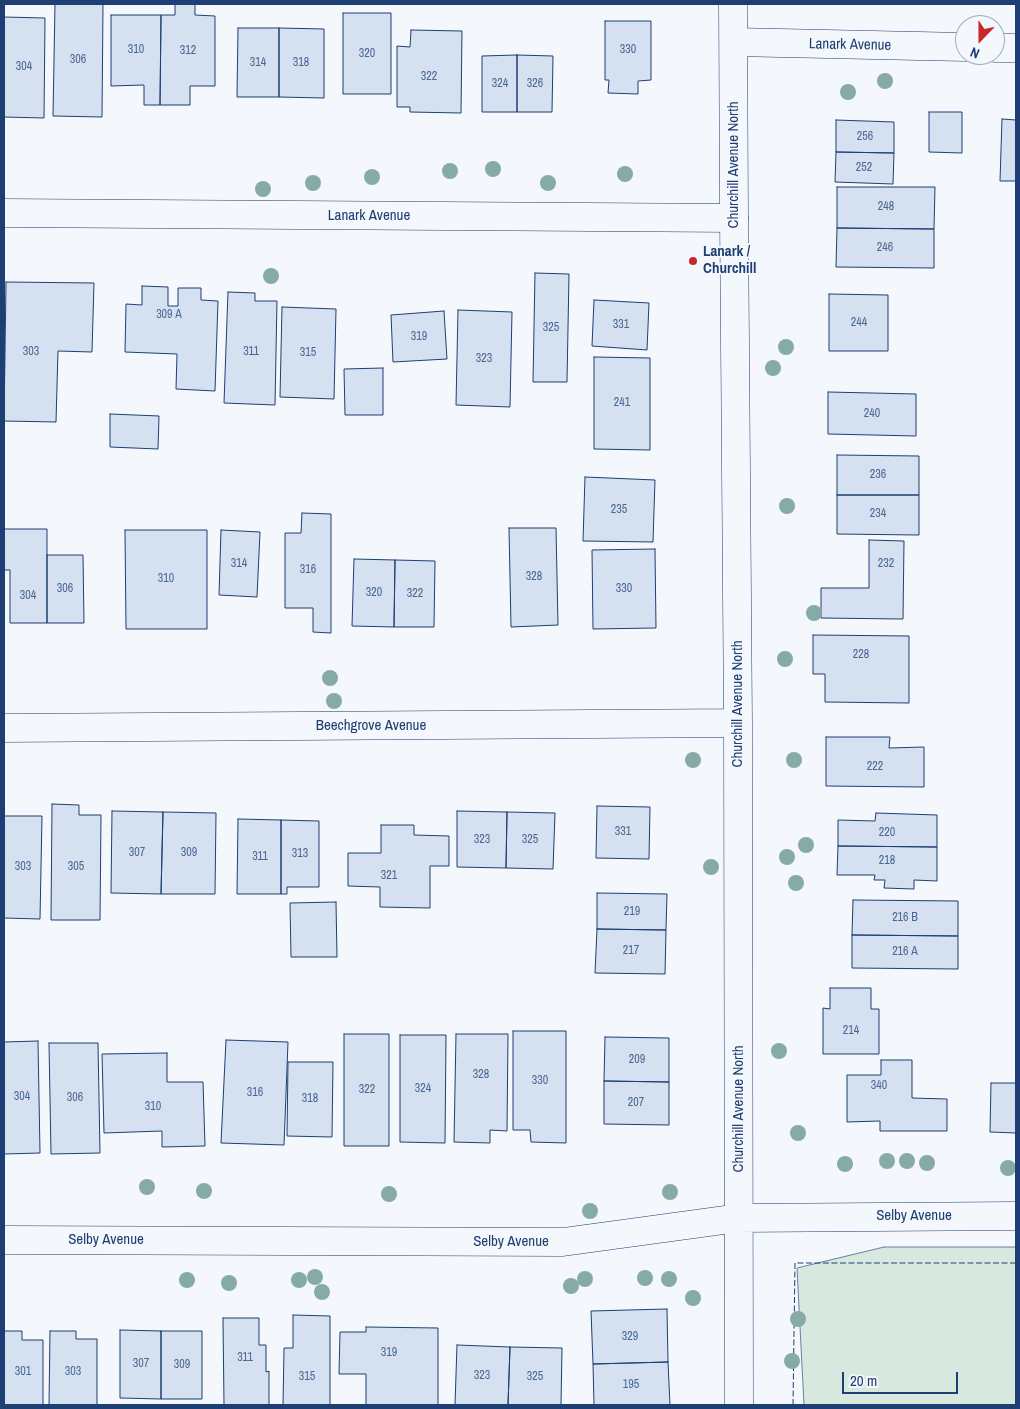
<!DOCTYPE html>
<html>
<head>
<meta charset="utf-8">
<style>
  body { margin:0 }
  #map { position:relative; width:1020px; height:1409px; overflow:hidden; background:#f4f7fb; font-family:"Archivo Narrow",sans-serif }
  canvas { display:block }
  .frame { position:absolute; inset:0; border:5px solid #1d3f73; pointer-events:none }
  .north { position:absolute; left:955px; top:15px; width:50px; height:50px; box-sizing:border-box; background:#f4f7fb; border:1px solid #9eadc5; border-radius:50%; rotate:202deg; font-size:14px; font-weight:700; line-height:20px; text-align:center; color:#1d3f73 }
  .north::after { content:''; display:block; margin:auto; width:18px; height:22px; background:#c62828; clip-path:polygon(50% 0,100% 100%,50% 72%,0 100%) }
  .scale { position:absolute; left:842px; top:1372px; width:116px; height:22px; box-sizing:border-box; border:2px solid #1d3f73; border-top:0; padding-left:6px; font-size:15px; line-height:18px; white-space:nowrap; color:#1d3f73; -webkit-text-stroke:4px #f4f7fb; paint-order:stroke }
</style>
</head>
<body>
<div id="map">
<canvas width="1020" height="1409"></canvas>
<div class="frame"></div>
<div class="north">N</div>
<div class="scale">20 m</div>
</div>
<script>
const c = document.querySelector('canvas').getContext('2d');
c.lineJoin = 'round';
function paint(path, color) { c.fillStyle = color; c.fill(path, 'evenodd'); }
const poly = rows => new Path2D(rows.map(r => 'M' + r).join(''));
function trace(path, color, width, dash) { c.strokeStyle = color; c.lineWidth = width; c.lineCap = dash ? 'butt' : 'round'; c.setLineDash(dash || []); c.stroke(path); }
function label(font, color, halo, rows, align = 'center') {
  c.font = font + ' "Archivo Narrow",sans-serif'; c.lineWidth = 4; c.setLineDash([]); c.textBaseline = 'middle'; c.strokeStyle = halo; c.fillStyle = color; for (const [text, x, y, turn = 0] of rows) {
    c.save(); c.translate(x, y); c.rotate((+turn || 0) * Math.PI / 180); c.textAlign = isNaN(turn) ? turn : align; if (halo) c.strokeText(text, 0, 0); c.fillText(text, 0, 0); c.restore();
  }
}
const green = poly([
  [884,1247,1016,1247,1016,1405,804,1405,797,1268,884,1247]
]);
const building = poly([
  [55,4,103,4,102,117,53,116,55,4],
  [175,4,195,4,195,15,215,16,215,86,190,86,190,105,160,105,161,15,175,15,175,4],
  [343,13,391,13,391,94,343,94,343,13],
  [111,15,161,15,160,105,144,105,144,85,111,86,111,15],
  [4,17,45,18,44,118,4,117,4,17],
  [605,21,651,21,651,80,638,81,638,94,608,93,609,80,605,80,605,21],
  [238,28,279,28,279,97,237,97,238,28],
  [279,28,324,29,324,98,279,97,279,28],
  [411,30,462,31,461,113,410,112,410,107,397,107,397,46,410,47,411,30],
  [517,55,517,112,482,112,482,56,517,55],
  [517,55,553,56,552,112,517,112,517,55],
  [929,112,962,112,962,153,929,152,929,112],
  [1002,119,1016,120,1016,181,1000,181,1002,119],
  [836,120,894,122,894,153,836,152,836,120],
  [836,152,894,153,893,184,835,182,836,152],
  [837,187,935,187,934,229,837,228,837,187],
  [837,228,934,229,934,268,836,267,837,228],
  [535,273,569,274,567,382,533,382,535,273],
  [6,282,94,283,92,352,58,351,56,422,4,421,6,282],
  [142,286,168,287,168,306,178,306,178,288,201,288,201,300,218,301,215,391,176,389,177,354,125,352,126,304,142,305,142,286],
  [228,292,255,293,255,301,277,301,275,405,224,403,228,292],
  [829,294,888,295,888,351,829,351,829,294],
  [594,300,649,303,647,350,592,346,594,300],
  [282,307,336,309,334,399,280,397,282,307],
  [458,310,512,312,510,407,456,405,458,310],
  [444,311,447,359,393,362,391,315,444,311],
  [594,357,650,358,650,450,594,449,594,357],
  [383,368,383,415,345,415,344,369,383,368],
  [828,392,916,394,916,436,828,434,828,392],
  [110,414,159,416,158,449,110,447,110,414],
  [837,455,919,456,919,495,837,495,837,455],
  [585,477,655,480,653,542,583,541,585,477],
  [837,495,919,495,919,535,837,534,837,495],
  [302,513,331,514,331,633,313,632,313,608,285,608,285,533,301,533,302,513],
  [509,528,556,528,558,625,511,627,509,528],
  [4,529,47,529,47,623,10,623,10,570,4,570,4,529],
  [125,530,207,530,207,629,126,629,125,530],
  [221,530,260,532,257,597,219,595,221,530],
  [869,540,904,541,903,619,821,618,821,588,869,588,869,540],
  [655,549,656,628,593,629,592,550,655,549],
  [47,555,83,555,84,623,47,623,47,555],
  [354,559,395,560,394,627,352,626,354,559],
  [395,560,435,561,434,627,394,627,395,560],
  [813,635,909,636,909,703,825,702,825,674,813,674,813,635],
  [826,737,890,737,889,748,924,747,924,787,826,786,826,737],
  [52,804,79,805,79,815,101,815,100,920,51,920,52,804],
  [597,806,650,807,649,859,596,858,597,806],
  [112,811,163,812,161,894,111,893,112,811],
  [457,811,507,812,506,868,457,867,457,811],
  [163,812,216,813,215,894,161,894,163,812],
  [507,812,555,813,553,869,506,868,507,812],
  [876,813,937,815,937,847,838,846,838,820,875,821,876,813],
  [4,816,42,816,40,919,4,918,4,816],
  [238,819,281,820,281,894,237,894,238,819],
  [281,820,319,821,319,887,287,887,287,894,281,894,281,820],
  [381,825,414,825,414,835,449,836,449,866,430,866,430,908,380,907,380,887,348,886,348,853,381,853,381,825],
  [838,846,937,847,937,881,914,880,914,889,884,888,885,880,874,880,875,875,837,875,838,846],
  [597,893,667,894,666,930,597,929,597,893],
  [853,900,958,901,958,936,852,935,853,900],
  [336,902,337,957,291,957,290,903,336,902],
  [597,929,666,930,665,974,595,973,597,929],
  [852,935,958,936,958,969,852,968,852,935],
  [830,988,871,988,871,1009,879,1009,879,1054,823,1054,823,1008,830,1009,830,988],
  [513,1031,566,1031,566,1143,531,1142,530,1130,513,1130,513,1031],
  [344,1034,389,1034,389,1146,344,1146,344,1034],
  [456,1034,508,1034,507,1131,490,1130,490,1143,454,1142,456,1034],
  [400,1035,446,1035,445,1143,400,1142,400,1035],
  [605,1037,669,1038,669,1082,604,1081,605,1037],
  [226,1040,288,1042,284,1145,221,1143,226,1040],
  [38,1041,40,1153,4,1154,4,1042,38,1041],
  [49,1043,98,1043,100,1153,51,1154,49,1043],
  [167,1053,167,1082,203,1082,205,1146,162,1147,162,1131,104,1133,102,1054,167,1053],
  [881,1060,912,1060,912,1098,947,1099,947,1131,880,1131,880,1121,847,1122,847,1075,881,1075,881,1060],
  [288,1062,333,1062,332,1137,287,1136,288,1062],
  [604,1081,669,1082,669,1125,604,1124,604,1081],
  [991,1083,1016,1083,1016,1133,990,1132,991,1083],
  [667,1309,668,1362,593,1364,591,1311,667,1309],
  [293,1315,330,1316,330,1405,283,1405,284,1348,293,1348,293,1315],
  [223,1318,259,1318,259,1345,266,1345,266,1372,269,1371,269,1405,224,1405,223,1318],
  [366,1327,438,1328,438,1405,366,1405,366,1374,339,1374,340,1332,366,1332,366,1327],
  [120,1330,161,1331,161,1399,120,1398,120,1330],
  [4,1331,22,1331,22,1340,43,1340,43,1405,4,1405,4,1331],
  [50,1331,76,1331,76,1339,97,1339,97,1405,49,1405,50,1331],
  [161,1331,202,1331,202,1399,161,1399,161,1331],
  [457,1345,510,1347,508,1405,455,1405,457,1345],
  [510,1347,562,1348,561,1405,508,1405,510,1347],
  [668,1362,670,1405,594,1405,593,1364,668,1362]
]);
const street = poly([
  [734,42,965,47],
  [995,48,1016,48],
  [734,218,738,723,739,1405],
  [4,728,738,723],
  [4,1240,563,1242,739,1218,1016,1216]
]);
const secondary = poly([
  [4,213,734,218,733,4]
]);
const fence = poly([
  [793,1405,795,1263,1016,1263]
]);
const trees = [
  [885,81],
  [848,92],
  [493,169],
  [450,171],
  [625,174],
  [372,177],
  [313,183],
  [548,183],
  [263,189],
  [271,276],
  [786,347],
  [773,368],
  [787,506],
  [814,613],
  [785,659],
  [330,678],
  [334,701],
  [693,760],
  [794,760],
  [806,845],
  [787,857],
  [711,867],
  [796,883],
  [779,1051],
  [798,1133],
  [887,1161],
  [907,1161],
  [927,1163],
  [845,1164],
  [1008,1168],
  [147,1187],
  [204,1191],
  [670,1192],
  [389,1194],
  [590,1211],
  [315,1277],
  [645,1278],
  [585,1279],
  [669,1279],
  [187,1280],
  [299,1280],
  [229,1283],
  [571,1286],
  [322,1292],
  [693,1298],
  [798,1319],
  [792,1361]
];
const markers = [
  [693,261,5,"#c62828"]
];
const numberNames = [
  ["310",136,50],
  ["330",628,50],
  ["312",188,51],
  ["320",367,54],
  ["306",78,60],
  ["314",258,63],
  ["318",301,63],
  ["304",24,67],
  ["322",429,77],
  ["324",500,84],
  ["326",535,84],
  ["256",865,137],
  ["252",864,168],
  ["248",886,207],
  ["246",885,248],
  ["309 A",169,315],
  ["244",859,323],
  ["331",621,325],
  ["325",551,328],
  ["319",419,337],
  ["303",31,352],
  ["311",251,352],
  ["315",308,353],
  ["323",484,359],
  ["241",622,403],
  ["240",872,414],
  ["236",878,475],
  ["235",619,510],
  ["234",878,514],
  ["314",239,564],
  ["232",886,564],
  ["316",308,570],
  ["328",534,577],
  ["310",166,579],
  ["306",65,589],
  ["330",624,589],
  ["320",374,593],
  ["322",415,594],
  ["304",28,596],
  ["228",861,655],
  ["222",875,767],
  ["331",623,832],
  ["220",887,833],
  ["323",482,840],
  ["325",530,840],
  ["307",137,853],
  ["309",189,853],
  ["313",300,854],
  ["311",260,857],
  ["218",887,861],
  ["303",23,867],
  ["305",76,867],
  ["321",389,876],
  ["219",632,912],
  ["216 B",905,918],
  ["217",631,951],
  ["216 A",905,952],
  ["214",851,1031],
  ["209",637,1060],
  ["328",481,1075],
  ["330",540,1081],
  ["340",879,1086],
  ["324",423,1089],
  ["322",367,1090],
  ["316",255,1093],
  ["304",22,1097],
  ["306",75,1098],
  ["318",310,1099],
  ["207",636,1103],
  ["310",153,1107],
  ["329",630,1337],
  ["319",389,1353],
  ["311",245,1358],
  ["307",141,1364],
  ["309",182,1365],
  ["301",23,1372],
  ["303",73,1372],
  ["323",482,1376],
  ["315",307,1377],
  ["325",535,1377],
  ["195",631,1385]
];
const streetNames = [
  ["Lanark Avenue",850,45,1],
  ["Churchill Avenue North",734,165,-90],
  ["Lanark Avenue",369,216],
  ["Churchill Avenue North",738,704,-90],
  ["Beechgrove Avenue",371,726],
  ["Churchill Avenue North",739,1109,-90],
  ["Selby Avenue",914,1216],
  ["Selby Avenue",106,1240],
  ["Selby Avenue",511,1242]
];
const poiNames = [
  ["Lanark /",703,252],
  ["Churchill",703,269]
];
paint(green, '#d7e8df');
trace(green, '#687fa3', 1);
paint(building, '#d5e0f0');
trace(building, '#1d3f73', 1);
trace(street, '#1d3f73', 29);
trace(secondary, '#1d3f73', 29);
trace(street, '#f4f7fb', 28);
trace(secondary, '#f4f7fb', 28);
trace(fence, '#1d3f73', 1, [6, 2.5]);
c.fillStyle = '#86aba6';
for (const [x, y] of trees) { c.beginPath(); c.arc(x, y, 8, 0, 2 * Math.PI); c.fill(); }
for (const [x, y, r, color] of markers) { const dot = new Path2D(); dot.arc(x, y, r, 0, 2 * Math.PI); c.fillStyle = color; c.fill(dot); trace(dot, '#f4f7fb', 2); }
label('12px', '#4b6792', null, numberNames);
label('15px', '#1d3f73', '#f4f7fb', streetNames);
label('bold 15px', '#1d3f73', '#f4f7fb', poiNames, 'left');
</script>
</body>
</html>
